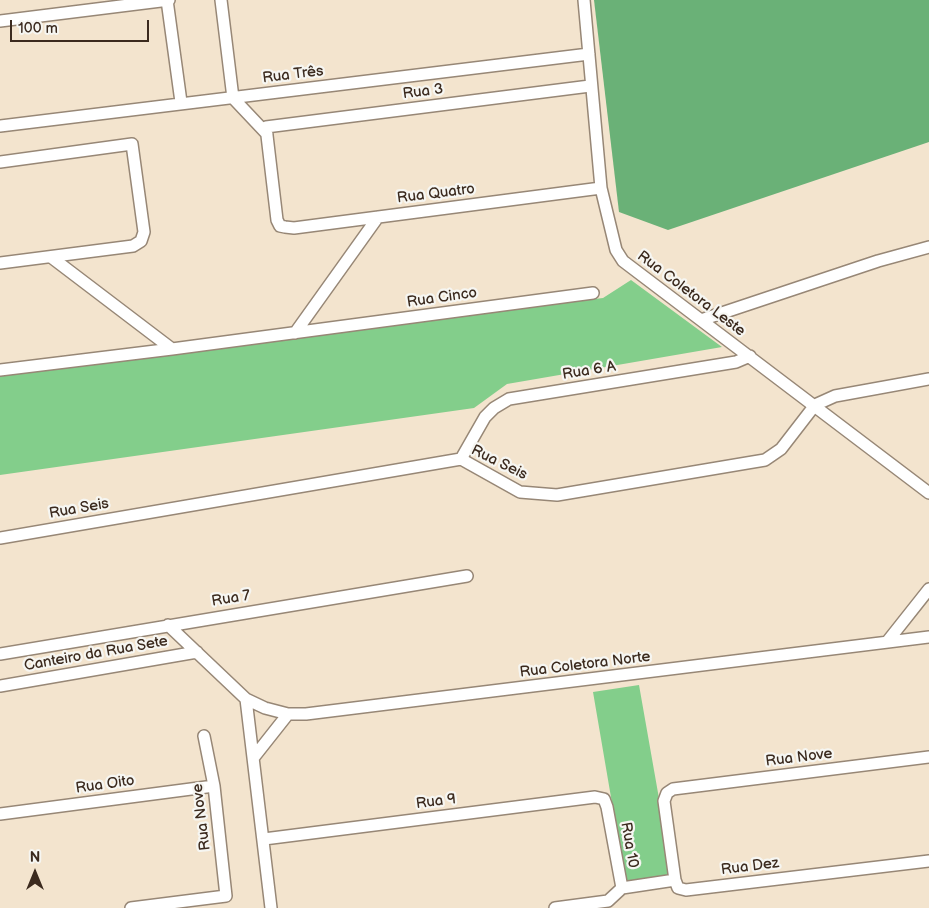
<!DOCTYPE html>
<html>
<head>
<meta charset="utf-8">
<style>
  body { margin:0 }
  #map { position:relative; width:929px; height:908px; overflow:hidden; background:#f3e4ce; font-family:"Balsamiq Sans",sans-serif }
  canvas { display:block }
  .north { position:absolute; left:10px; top:848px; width:50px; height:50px; -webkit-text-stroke:4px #f6f6f2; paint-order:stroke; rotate:0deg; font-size:14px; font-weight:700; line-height:20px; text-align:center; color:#3b2a1e }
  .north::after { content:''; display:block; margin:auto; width:18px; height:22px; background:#3b2a1e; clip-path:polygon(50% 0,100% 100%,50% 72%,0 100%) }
  .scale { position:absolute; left:10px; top:20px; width:139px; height:22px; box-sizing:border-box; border:2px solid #3b2a1e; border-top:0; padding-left:6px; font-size:15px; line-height:18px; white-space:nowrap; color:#3b2a1e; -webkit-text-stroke:4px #f6f6f2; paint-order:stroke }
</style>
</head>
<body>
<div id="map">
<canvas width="929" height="908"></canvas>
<div class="north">N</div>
<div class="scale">100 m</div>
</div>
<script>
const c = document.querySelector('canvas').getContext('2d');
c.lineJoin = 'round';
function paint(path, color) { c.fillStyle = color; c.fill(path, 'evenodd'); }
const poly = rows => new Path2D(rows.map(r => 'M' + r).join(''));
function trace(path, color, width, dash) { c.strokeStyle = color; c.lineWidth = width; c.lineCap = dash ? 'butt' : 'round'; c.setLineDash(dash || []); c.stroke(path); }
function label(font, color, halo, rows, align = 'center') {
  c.font = font + ' "Balsamiq Sans",sans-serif'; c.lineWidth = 4.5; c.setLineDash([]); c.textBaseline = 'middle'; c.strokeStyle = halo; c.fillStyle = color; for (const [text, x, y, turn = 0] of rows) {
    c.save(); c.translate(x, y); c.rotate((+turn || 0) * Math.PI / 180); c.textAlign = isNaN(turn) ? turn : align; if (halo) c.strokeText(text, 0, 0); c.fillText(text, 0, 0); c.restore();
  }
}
const green = poly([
  [631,280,722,347,507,384,474,408,0,475,0,368,603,298],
  [639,685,673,878,626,885,593,692]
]);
const forest = poly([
  [594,0,929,0,929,142,668,230,619,212]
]);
const minor = poly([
  [167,0,181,102],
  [221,0,233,98,267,134],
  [584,0,601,188,616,250,623,261,929,493],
  [0,21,169,0],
  [590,86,266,127,277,220,280,226,285,227,294,228,601,188],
  [0,126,589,54],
  [0,162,132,144,144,232,141,241,133,246,0,263],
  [51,257,172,349],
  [701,320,878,261,929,247],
  [295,333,378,217],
  [0,370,172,349,593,293],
  [461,459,485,417,494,408,509,399,736,362,750,356],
  [0,538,461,459,520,492,557,495,747,463,765,460,781,449,815,405,835,396,929,379],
  [168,625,246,699,265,708,288,714,306,714,929,637],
  [887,642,929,589],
  [0,654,467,576],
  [0,686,197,652],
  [246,699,271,908],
  [254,757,288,714],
  [929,757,673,789,667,793,664,801,675,880,678,888,686,890,929,861],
  [0,814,214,786],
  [264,839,595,797,604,799,607,807,622,888],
  [622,888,675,880],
  [131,908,226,896,214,786,204,736],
  [555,908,608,901,622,888]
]);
const streetNames = [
  ["Rua Três",293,75,-7],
  ["Rua 3",423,92,-7],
  ["Rua Quatro",436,194,-7],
  ["Rua Coletora Leste",691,294,37],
  ["Rua Cinco",442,298,-8],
  ["Rua 6 A",589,371,-9],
  ["Rua Seis",499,463,26],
  ["Rua Seis",79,509,-10],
  ["Rua 7",231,599,-9],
  ["Canteiro da Rua Sete",96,654,-10],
  ["Rua Coletora Norte",585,665,-7],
  ["Rua Nove",799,758,-7],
  ["Rua Oito",105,785,-8],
  ["Rua 9",436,802,-7],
  ["Rua Nove",202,817,-97],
  ["Rua 10",629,845,80],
  ["Rua Dez",750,867,-7]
];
paint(green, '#83ce8b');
paint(forest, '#6ab177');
trace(minor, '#978776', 14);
trace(minor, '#fff', 11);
label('15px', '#3b2a1e', '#f6f6f2', streetNames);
</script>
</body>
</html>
